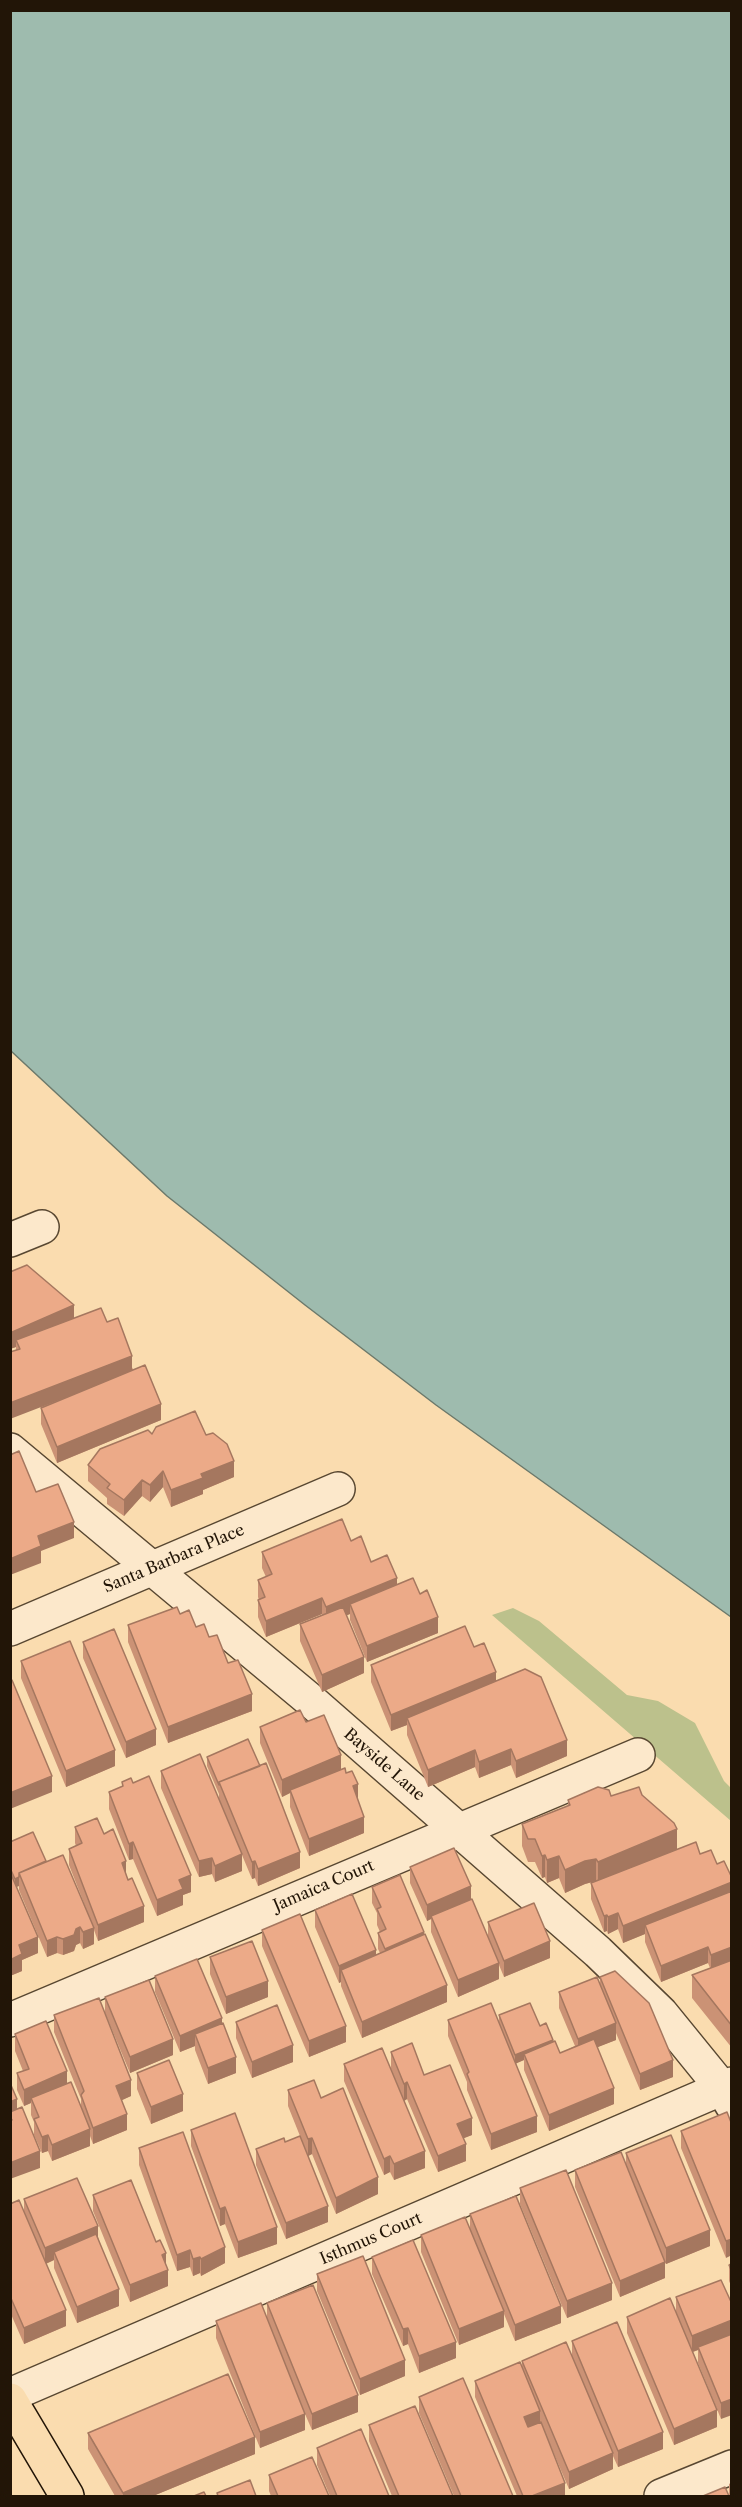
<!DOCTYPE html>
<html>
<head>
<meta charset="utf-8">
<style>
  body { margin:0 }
  #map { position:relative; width:742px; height:2507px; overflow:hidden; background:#fadcaf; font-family:"Libre Caslon Text",serif }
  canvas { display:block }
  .frame { position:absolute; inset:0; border:12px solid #221507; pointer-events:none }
</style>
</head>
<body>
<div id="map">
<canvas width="742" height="2507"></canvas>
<div class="frame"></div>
</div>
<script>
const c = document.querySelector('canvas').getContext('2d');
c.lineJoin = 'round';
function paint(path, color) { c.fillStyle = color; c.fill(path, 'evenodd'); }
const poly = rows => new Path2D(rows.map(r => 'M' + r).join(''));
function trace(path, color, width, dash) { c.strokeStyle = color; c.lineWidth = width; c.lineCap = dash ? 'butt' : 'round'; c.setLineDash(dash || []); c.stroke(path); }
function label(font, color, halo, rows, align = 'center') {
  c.font = font + ' "Libre Caslon Text",serif'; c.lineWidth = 4.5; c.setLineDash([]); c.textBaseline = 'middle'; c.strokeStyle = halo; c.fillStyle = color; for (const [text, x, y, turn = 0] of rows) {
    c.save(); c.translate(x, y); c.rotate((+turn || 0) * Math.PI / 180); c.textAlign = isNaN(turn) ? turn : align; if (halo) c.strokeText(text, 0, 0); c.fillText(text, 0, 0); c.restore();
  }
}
const green = poly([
  [513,1608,539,1621,627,1695,658,1701,695,1723,724,1781,731,1788,731,1821,492,1615]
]);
const water = poly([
  [10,11,731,11,731,1617,436,1405,305,1305,167,1196,11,1051,10,11]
]);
const street = poly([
  [10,1240,42,1227],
  [10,1450,310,1700,598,1952,661,2013,722,2088,732,2105],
  [10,1629,338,1489],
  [10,2020,638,1755],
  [10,2395,732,2084],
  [661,2496,732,2467]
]);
const primary = poly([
  [10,2400,67,2496]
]);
const wall = poly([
  [10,1272,74,1318,107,1322,161,1420,57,1463,41,1424,41,1408,16,1350,16,1347,10,1349],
  [152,1434,206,1435,234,1477,203,1490,203,1494,171,1507,163,1487,150,1502,142,1496,124,1516,107,1504,107,1498,88,1481,88,1465],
  [351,1541,371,1562,397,1585,438,1633,367,1662,350,1620,350,1614,346,1615,364,1673,322,1692,300,1641,300,1624,322,1615,322,1614,266,1637,258,1617,258,1600,259,1600,258,1597,258,1580,266,1577,262,1568,262,1552],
  [180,1614,209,1637,228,1663,252,1711,168,1743,128,1642,128,1625],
  [83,1642,156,1745,126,1758,83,1658],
  [474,1647,496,1681,567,1756,516,1778,511,1765,479,1778,475,1767,428,1787,407,1735,407,1725,391,1731,371,1682,371,1665],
  [21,1661,115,1766,66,1787,21,1678],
  [306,1722,341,1770,358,1800,364,1833,309,1856,290,1807,290,1793,282,1797,260,1743,260,1727],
  [207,1757,300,1868,258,1886,255,1878,252,1879,242,1855,242,1871,215,1882,212,1874,199,1877,161,1788,161,1771,237,1843,219,1799,219,1794,207,1766],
  [122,1782,191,1892,183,1895,183,1905,157,1916,133,1859,129,1860,109,1809,109,1792,122,1787],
  [642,1795,677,1850,700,1854,717,1864,732,1878,732,2048,692,1998,692,1975,710,1968,708,1963,661,1982,645,1942,645,1934,623,1943,618,1929,608,1934,607,1931,604,1932,591,1899,591,1883,592,1882,585,1884,565,1893,559,1878,547,1883,545,1877,542,1878,535,1862,528,1862,522,1846,522,1824,568,1806,568,1800],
  [75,1827,104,1834,126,1875,144,1922,98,1941,94,1930,94,1944,83,1949,80,1943,76,1945,74,1951,63,1955,57,1953,47,1957,19,1890,19,1886,17,1887,38,1953,22,1960,22,1971,10,1976,10,1842,46,1861,87,1911,69,1865,69,1849,76,1846,75,1843],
  [410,1867,471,1899,488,1936,488,1922,550,1958,504,1977,499,1965,499,1979,458,1997,431,1932,431,1919,427,1921,410,1883],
  [372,1887,424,1935,447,2002,362,2038,341,1986,341,1982,339,1983,315,1927,315,1910,376,1955,380,1953,378,1949,378,1933,380,1932,377,1925,377,1913,372,1903],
  [262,1930,346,2042,309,2057,262,1946],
  [210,1957,268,1997,226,2014,210,1974],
  [155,1976,222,2023,236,2073,208,2084,195,2050,195,2046,180,2052,155,1992],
  [600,1977,673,2077,640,2090,616,2033,616,2040,597,2047,614,2104,549,2131,524,2070,524,2060,516,2063,537,2132,491,2150,467,2090,467,2082,448,2036,448,2020,499,2022,499,2015,540,2026,560,2053,575,2046,559,2008,559,1992,600,1984],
  [105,1997,173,2055,130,2073,105,2013],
  [54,2015,131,2096,121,2100,127,2130,93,2144,90,2136,90,2146,52,2161,48,2151,42,2153,34,2135,34,2122,31,2115,31,2103,24,2106,17,2090,17,2073,23,2071,15,2051,15,2034,67,2084,81,2106,81,2099,54,2032],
  [236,2022,293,2062,252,2078,236,2038],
  [391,2052,424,2075,472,2135,463,2138,466,2161,438,2172,407,2099,404,2101,391,2069],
  [344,2064,425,2168,394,2180,390,2172,384,2175,344,2081],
  [137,2073,183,2111,151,2124,137,2089],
  [288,2090,321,2098,378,2194,336,2214,312,2154,308,2156,328,2222,286,2239,256,2165,256,2149,285,2142,300,2136,288,2106],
  [727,2112,726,2258,681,2148,681,2131],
  [191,2130,277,2244,238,2258,225,2224,220,2226,191,2146],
  [139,2148,225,2263,201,2276,200,2273,193,2276,190,2267,177,2271,139,2165],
  [626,2153,710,2246,666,2264,665,2263,665,2278,620,2297,575,2187,575,2170,626,2165],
  [520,2188,612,2300,567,2318,520,2204],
  [93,2195,166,2265,168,2286,130,2302,93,2211],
  [24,2199,98,2237,119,2306,77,2323,54,2268,54,2260,46,2264,66,2326,24,2344,10,2312,10,2204,24,2212],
  [470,2214,561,2323,515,2341,504,2314,504,2327,459,2345,421,2252,421,2235,470,2229],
  [372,2257,456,2358,419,2373,408,2344,403,2346,372,2274],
  [732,2263,732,2288,729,2281,729,2265],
  [317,2274,405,2376,360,2395,317,2291],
  [676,2297,732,2304,721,2419,698,2363,698,2350,693,2352,717,2427,674,2445,627,2333,627,2317,676,2312],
  [267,2303,358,2412,312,2430,305,2414,305,2430,260,2448,216,2338,216,2321,267,2318],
  [572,2341,663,2449,618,2467,613,2456,613,2469,569,2489,545,2433,565,2496,517,2496,475,2397,475,2381,522,2366,522,2361,572,2356],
  [419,2397,513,2496,454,2496,419,2413],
  [369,2425,453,2496,392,2496,369,2441],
  [88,2433,255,2454,153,2496,115,2496,88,2449],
  [317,2448,389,2496,330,2496,317,2465],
  [269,2475,329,2496,271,2496,269,2491],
  [732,2482,732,2496,703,2496,729,2496,729,2484]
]);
const shadedWall = poly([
  [74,1305,74,1322,16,1340,16,1347,10,1349,10,1333],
  [132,1356,132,1372,10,1419,10,1403],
  [161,1404,161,1420,57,1463,57,1447],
  [234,1461,234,1477,203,1490,203,1494,171,1507,171,1490,201,1474],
  [163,1471,163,1487,150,1502,150,1485],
  [142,1480,142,1496,124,1516,124,1500],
  [74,1522,74,1538,41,1551,41,1563,10,1575,10,1559,38,1536],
  [397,1578,397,1594,350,1604,350,1614,326,1624,326,1607],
  [322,1598,322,1614,266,1637,266,1621],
  [438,1617,438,1633,367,1662,367,1646],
  [364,1657,364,1673,322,1692,322,1675],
  [496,1672,496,1688,407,1718,407,1725,391,1731,391,1715],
  [252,1694,252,1711,168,1743,168,1727],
  [156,1729,156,1745,126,1758,126,1742],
  [567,1740,567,1756,516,1778,516,1761],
  [511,1749,511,1765,479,1778,479,1762],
  [115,1750,115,1766,66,1787,66,1771],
  [475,1750,475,1767,428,1787,428,1770],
  [341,1755,341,1772,290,1790,290,1793,282,1797,282,1780],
  [52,1776,52,1792,10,1809,10,1793],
  [358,1784,358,1800,353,1786],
  [364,1817,364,1833,309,1856,309,1839],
  [677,1829,677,1851,598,1884,598,1862],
  [133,1842,133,1859,129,1860,129,1844],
  [300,1852,300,1868,258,1886,258,1869],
  [242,1854,242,1871,215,1882,215,1866],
  [545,1855,545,1877,542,1878,542,1856],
  [559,1856,559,1878,547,1883,547,1860],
  [212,1858,212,1874,199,1877,199,1861],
  [596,1859,596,1881,585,1884,565,1893,565,1870,585,1861],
  [126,1861,126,1878,122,1863],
  [255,1861,255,1878,252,1879,252,1862],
  [191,1875,191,1892,183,1895,183,1905,157,1916,157,1900,179,1880],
  [19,1877,19,1886,15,1887,15,1879],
  [732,1882,732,1899,645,1925,645,1934,623,1943,623,1926],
  [471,1886,471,1902,431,1916,431,1919,427,1921,427,1905],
  [144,1906,144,1922,98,1941,98,1925],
  [618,1913,618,1929,608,1934,608,1917],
  [607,1915,607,1931,604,1932,604,1916],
  [80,1927,80,1943,76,1945,74,1951,63,1955,63,1939,76,1929],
  [94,1928,94,1944,83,1949,83,1932],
  [424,1932,424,1948,385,1965,385,1949],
  [38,1937,38,1953,22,1960,22,1971,10,1976,10,1960,19,1945],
  [57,1937,57,1953,47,1957,47,1941],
  [550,1941,550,1958,504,1977,504,1961],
  [708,1947,708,1963,661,1982,661,1966],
  [732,1947,732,1963,711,1971,711,1955],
  [376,1950,376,1966,341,1970,341,1982,339,1983,339,1966],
  [499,1963,499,1979,458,1997,458,1980],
  [268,1981,268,1997,226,2014,226,1997],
  [447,1985,447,2002,362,2038,362,2022],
  [222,2018,222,2035,195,2034,195,2046,180,2052,180,2036],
  [616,2023,616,2040,578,2055,578,2039],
  [346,2026,346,2042,309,2057,309,2041],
  [173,2039,173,2055,130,2073,130,2057],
  [553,2040,553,2048,524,2054,524,2060,515,2064,515,2055],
  [293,2045,293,2062,252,2078,252,2062],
  [236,2057,236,2073,208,2084,208,2068],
  [673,2060,673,2077,640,2090,640,2074],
  [67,2071,67,2087,31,2098,31,2103,24,2106,24,2090],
  [131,2080,131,2096,116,2103,116,2086],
  [407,2082,407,2099,404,2101,404,2084],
  [614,2088,614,2104,549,2131,549,2115],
  [183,2094,183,2111,151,2124,151,2107],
  [17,2099,17,2116,10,2117,10,2102],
  [127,2114,127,2130,93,2144,93,2128],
  [537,2116,537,2132,491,2150,491,2134],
  [472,2118,472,2135,457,2141,457,2124],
  [90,2129,90,2146,52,2161,52,2145],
  [48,2135,48,2151,42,2153,42,2137],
  [312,2138,312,2154,308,2156,308,2139],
  [466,2144,466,2161,438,2172,438,2156],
  [40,2151,40,2168,10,2179,10,2163],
  [425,2151,425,2168,394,2180,394,2164],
  [390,2156,390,2172,384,2175,384,2159],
  [378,2177,378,2194,336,2214,336,2198],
  [328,2206,328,2222,286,2239,286,2223],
  [225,2207,225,2224,220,2226,220,2209],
  [98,2226,98,2242,54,2252,54,2260,45,2264,45,2248],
  [277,2227,277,2244,238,2258,238,2242],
  [710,2230,710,2246,666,2264,666,2248],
  [732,2239,732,2255,726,2258,726,2241],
  [225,2247,225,2263,201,2276,201,2259],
  [190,2250,190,2267,177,2271,177,2255],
  [166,2253,166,2269,162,2255],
  [200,2257,200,2273,193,2276,193,2259],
  [665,2262,665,2278,620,2297,620,2281],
  [168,2270,168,2286,130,2302,130,2285],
  [612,2283,612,2300,567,2318,567,2301],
  [119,2289,119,2306,77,2323,77,2307],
  [561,2306,561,2323,515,2341,515,2325],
  [66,2310,66,2326,24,2344,24,2328],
  [504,2311,504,2327,459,2345,459,2329],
  [732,2320,732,2336,698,2347,698,2350,692,2352,692,2336],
  [408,2328,408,2344,403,2346,403,2329],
  [456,2342,456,2358,419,2373,419,2356],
  [405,2360,405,2376,360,2395,360,2379],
  [358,2395,358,2412,312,2430,312,2414],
  [732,2399,732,2415,721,2419,721,2403],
  [717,2410,717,2427,674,2445,674,2429],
  [540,2411,540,2427,524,2434,524,2417],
  [305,2414,305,2430,260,2448,260,2432],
  [663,2432,663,2449,618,2467,618,2451],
  [255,2437,255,2454,153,2496,123,2496,123,2493],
  [613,2453,613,2469,569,2489,569,2472],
  [565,2483,565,2496,532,2496]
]);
const building = poly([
  [27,1265,74,1305,10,1333,10,1272,27,1265],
  [101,1308,107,1322,118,1318,132,1356,10,1403,10,1352,20,1349,16,1340,101,1308],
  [145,1365,161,1404,57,1447,41,1408,145,1365],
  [195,1411,206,1435,213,1433,227,1444,234,1461,201,1474,203,1478,171,1490,163,1471,150,1485,142,1480,124,1500,107,1488,110,1484,88,1465,100,1449,148,1430,152,1434,156,1427,195,1411],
  [19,1451,36,1492,58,1484,74,1522,38,1536,41,1546,10,1559,10,1455,19,1451],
  [342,1519,351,1541,361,1536,371,1562,387,1555,397,1578,326,1607,322,1598,266,1621,258,1600,265,1597,258,1580,272,1574,262,1552,342,1519],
  [413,1578,420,1594,427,1590,438,1617,367,1646,350,1604,413,1578],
  [177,1607,180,1614,189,1610,196,1627,204,1624,209,1637,217,1635,228,1663,238,1660,252,1694,168,1727,128,1625,177,1607],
  [343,1607,364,1657,322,1675,300,1624,343,1607],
  [465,1626,474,1647,484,1643,496,1672,391,1715,371,1665,465,1626],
  [114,1629,156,1729,126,1742,83,1642,114,1629],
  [70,1641,115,1750,66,1771,21,1661,70,1641],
  [525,1669,541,1677,567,1740,516,1761,511,1749,479,1762,475,1750,428,1770,407,1718,525,1669],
  [10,1680,12,1680,52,1776,10,1793,10,1680],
  [300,1710,306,1722,324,1715,341,1755,282,1780,260,1727,300,1710],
  [248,1739,260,1766,219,1782,219,1785,207,1757,248,1739],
  [200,1754,242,1854,215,1866,212,1858,199,1861,161,1771,200,1754],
  [266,1763,300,1852,258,1869,255,1861,252,1862,219,1782,266,1763],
  [345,1768,346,1773,352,1771,358,1784,353,1786,364,1817,309,1839,290,1790,345,1768],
  [149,1776,191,1875,179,1880,183,1889,157,1900,133,1842,129,1844,109,1792,123,1786,122,1782,131,1778,133,1783,149,1776],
  [598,1787,609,1790,611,1796,639,1787,642,1795,674,1823,677,1829,598,1862,596,1859,585,1861,565,1870,559,1856,547,1860,545,1855,542,1856,535,1839,528,1839,522,1824,570,1805,568,1800,598,1787],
  [97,1818,104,1834,113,1829,126,1861,122,1863,128,1880,132,1878,144,1906,98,1925,69,1849,82,1843,75,1827,97,1818],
  [33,1832,46,1861,19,1873,19,1877,15,1879,10,1868,10,1842,33,1832],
  [696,1842,700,1854,711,1850,717,1864,724,1861,732,1878,732,1882,623,1926,618,1913,608,1917,607,1915,604,1916,591,1883,696,1842],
  [454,1848,471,1886,427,1905,410,1867,454,1848],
  [63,1855,94,1928,83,1932,80,1927,76,1929,74,1935,63,1939,57,1937,47,1941,19,1873,63,1855],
  [10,1872,38,1937,19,1945,22,1954,10,1960,10,1872],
  [400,1875,424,1932,385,1949,378,1933,386,1929,377,1909,381,1907,372,1887,400,1875],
  [732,1891,732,1947,711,1955,708,1947,661,1966,645,1925,732,1891],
  [352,1894,376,1950,339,1966,315,1910,352,1894],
  [472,1899,499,1963,458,1980,431,1916,472,1899],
  [534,1903,550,1941,504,1961,488,1922,534,1903],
  [300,1914,346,2026,309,2041,262,1930,300,1914],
  [425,1934,447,1985,362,2022,341,1970,425,1934],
  [252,1941,268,1981,226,1997,210,1957,252,1941],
  [197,1959,222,2018,180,2036,155,1976,197,1959],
  [732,1960,732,2026,692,1975,732,1960],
  [615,1971,649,2003,673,2060,640,2074,600,1977,615,1971],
  [597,1977,616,2023,578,2039,559,1992,597,1977],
  [149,1980,173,2039,130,2057,105,1997,149,1980],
  [99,1998,131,2080,116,2086,127,2114,93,2128,81,2095,84,2091,54,2015,99,1998],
  [491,2003,537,2116,491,2134,467,2074,469,2072,448,2020,491,2003],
  [530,2003,540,2026,546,2023,553,2040,515,2055,499,2015,530,2003],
  [277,2005,293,2045,252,2062,236,2022,277,2005],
  [46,2021,67,2071,24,2090,17,2073,29,2069,15,2034,46,2021],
  [223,2023,236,2057,208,2068,195,2034,223,2023],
  [594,2039,614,2088,549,2115,524,2054,555,2041,560,2053,594,2039],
  [412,2043,424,2075,450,2065,472,2118,457,2124,466,2144,438,2156,407,2082,404,2084,391,2052,412,2043],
  [382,2048,425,2151,394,2164,390,2156,384,2159,344,2064,382,2048],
  [169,2060,183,2094,151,2107,137,2073,169,2060],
  [314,2080,321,2098,343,2088,378,2177,336,2198,312,2138,308,2139,288,2090,314,2080],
  [71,2082,90,2129,52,2145,48,2135,42,2137,34,2119,39,2117,31,2098,71,2082],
  [10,2083,17,2099,10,2102,10,2083],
  [22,2107,40,2151,10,2163,10,2120,12,2120,10,2117,10,2112,22,2107],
  [727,2112,732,2125,732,2239,726,2241,681,2131,727,2112],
  [235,2113,277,2227,238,2242,225,2207,220,2209,191,2130,235,2113],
  [183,2132,225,2247,201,2259,200,2257,193,2259,190,2250,177,2255,139,2148,183,2132],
  [671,2135,710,2230,666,2248,626,2153,671,2135],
  [300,2136,328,2206,286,2223,256,2149,284,2138,285,2142,300,2136],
  [621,2152,665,2262,620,2281,575,2170,621,2152],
  [566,2170,612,2283,567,2301,520,2188,566,2170],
  [77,2178,98,2226,45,2248,24,2199,77,2178],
  [131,2180,156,2242,160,2240,166,2253,162,2255,168,2270,130,2285,93,2195,131,2180],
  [516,2196,561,2306,515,2325,470,2214,516,2196],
  [19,2200,66,2310,24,2328,10,2296,10,2204,19,2200],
  [465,2217,504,2311,459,2329,421,2235,465,2217],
  [96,2234,119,2289,77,2307,54,2252,96,2234],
  [413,2240,456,2342,419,2356,408,2328,403,2329,372,2257,413,2240],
  [363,2256,405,2360,360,2379,317,2274,363,2256],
  [732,2263,732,2272,729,2265,732,2263],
  [721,2280,732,2304,732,2320,692,2336,676,2297,721,2280],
  [313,2285,358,2395,312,2414,267,2303,313,2285],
  [670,2298,717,2410,674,2429,627,2317,670,2298],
  [261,2303,305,2414,260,2432,216,2321,261,2303],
  [617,2322,663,2432,618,2451,572,2341,617,2322],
  [732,2334,732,2399,721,2403,698,2347,732,2334],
  [566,2342,613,2453,569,2472,522,2361,566,2342],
  [520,2362,540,2411,524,2417,528,2427,541,2422,565,2483,532,2496,523,2496,475,2381,520,2362],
  [228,2374,255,2437,123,2493,88,2433,228,2374],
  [463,2378,513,2496,461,2496,419,2397,463,2378],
  [415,2406,453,2496,399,2496,369,2425,415,2406],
  [361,2429,389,2496,337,2496,317,2448,361,2429],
  [312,2457,329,2496,278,2496,269,2475,312,2457],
  [250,2480,256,2496,218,2496,217,2493,250,2480],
  [725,2487,729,2496,703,2496,725,2487],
  [204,2492,206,2496,194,2496,204,2492]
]);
const streetNames = [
  ["Santa Barbara Place",174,1559,-23],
  ["Bayside Lane",384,1765,41],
  ["Jamaica Court",324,1886,-23],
  ["Isthmus Court",371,2239,-23]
];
paint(green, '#bcc18c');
paint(water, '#9ebbae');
trace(water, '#6c796b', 1.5);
trace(street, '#584731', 36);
trace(primary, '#221507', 36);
trace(street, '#fce8cb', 33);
trace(primary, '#fadcaf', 33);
paint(wall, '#cb9275');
paint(shadedWall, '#a5775f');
paint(building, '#ecaa88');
trace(building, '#a5775f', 1.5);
label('16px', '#221507', '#fce8cb', streetNames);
</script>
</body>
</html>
